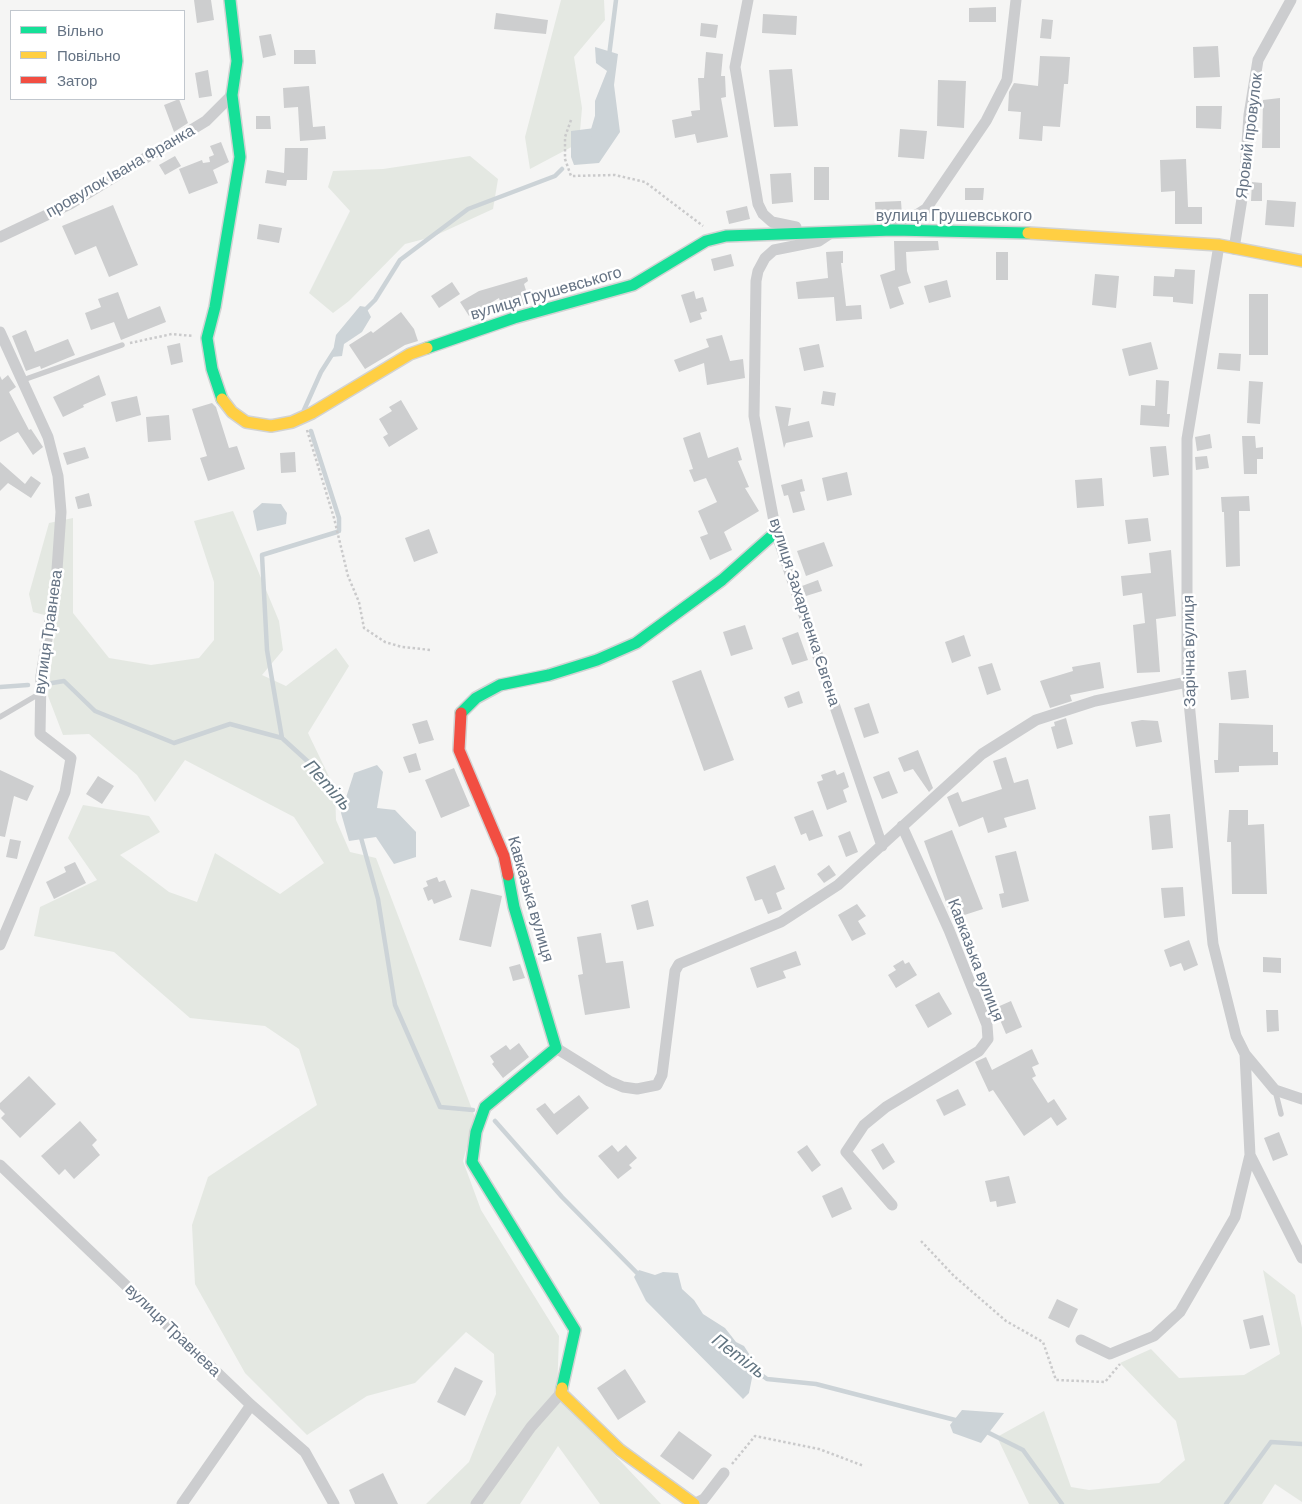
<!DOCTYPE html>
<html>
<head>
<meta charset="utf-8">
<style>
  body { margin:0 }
  #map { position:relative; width:1302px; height:1504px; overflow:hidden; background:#f5f5f4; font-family:Barlow,sans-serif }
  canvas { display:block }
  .legend { position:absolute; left:10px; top:10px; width:175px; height:90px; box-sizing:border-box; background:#fff; border:1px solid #c1c7ce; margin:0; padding:6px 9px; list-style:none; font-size:15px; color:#657384 }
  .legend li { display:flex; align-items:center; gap:10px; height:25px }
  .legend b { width:25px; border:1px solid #c1c7ce }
</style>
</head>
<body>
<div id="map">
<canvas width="1302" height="1504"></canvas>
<ul class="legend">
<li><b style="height:6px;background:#16e098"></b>Вільно</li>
<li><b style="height:6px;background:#ffcf43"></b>Повільно</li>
<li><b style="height:6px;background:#f24e42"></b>Затор</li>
</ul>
</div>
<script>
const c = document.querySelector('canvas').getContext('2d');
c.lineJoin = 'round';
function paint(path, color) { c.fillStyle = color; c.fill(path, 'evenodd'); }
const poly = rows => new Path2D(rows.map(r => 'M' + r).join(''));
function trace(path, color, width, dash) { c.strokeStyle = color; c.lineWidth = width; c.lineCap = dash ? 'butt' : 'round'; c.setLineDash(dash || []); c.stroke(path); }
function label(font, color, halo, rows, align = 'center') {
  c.font = font + ' Barlow,sans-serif'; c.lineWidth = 5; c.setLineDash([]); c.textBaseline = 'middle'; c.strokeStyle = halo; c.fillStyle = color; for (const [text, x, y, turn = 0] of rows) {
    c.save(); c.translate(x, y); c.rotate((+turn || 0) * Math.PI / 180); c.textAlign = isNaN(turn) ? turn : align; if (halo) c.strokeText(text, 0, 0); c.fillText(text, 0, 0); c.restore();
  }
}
const green = poly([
  [561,0,604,0,605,20,574,57,582,108,579,143,530,169,525,137],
  [470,156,498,179,493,209,432,237,405,244,349,301,333,313,309,293,350,211,328,187,333,171,383,169],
  [233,511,279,621,283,650,262,675,286,686,336,648,349,666,308,733,335,789,336,820,350,852,376,858,475,1117,463,1161,481,1210,559,1336,557,1394,661,1504,600,1504,558,1446,520,1504,426,1504,469,1462,496,1394,494,1354,466,1332,415,1383,367,1396,307,1435,245,1373,195,1284,192,1225,208,1177,317,1105,299,1049,265,1026,190,1018,114,952,34,936,40,907,97,880,68,838,83,805,149,816,160,832,120,855,169,892,197,902,215,853,280,894,324,863,294,817,185,760,155,802,137,775,89,734,63,735,48,696,56,618,33,612,29,594,49,523,73,518,73,613,109,658,151,665,199,658,214,640,214,582,194,521],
  [1263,1270,1295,1295,1302,1328,1302,1502,1275,1484,1262,1504,1029,1504,997,1437,1044,1411,1071,1487,1089,1490,1159,1483,1185,1460,1176,1421,1120,1363,1151,1349,1179,1378,1244,1375,1280,1354]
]);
const water = poly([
  [595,47,618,54,614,85,620,132,599,163,574,165,571,157,571,131,595,128,595,101,607,71,596,63],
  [360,306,366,307,371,317,362,332,344,344,342,356,332,357,336,335],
  [262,503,281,504,287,513,286,524,257,531,253,511],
  [377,765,383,772,377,808,395,810,416,832,416,857,394,864,376,837,349,841,341,813,354,773],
  [639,1270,655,1275,663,1272,678,1273,682,1289,694,1300,703,1314,725,1328,736,1342,744,1346,753,1360,754,1368,749,1393,743,1399,646,1301,634,1277],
  [962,1410,1004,1413,981,1443,953,1433,950,1425]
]);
const stream = poly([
  [609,56,616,0],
  [592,134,597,117],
  [363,312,375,300,400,260,468,209,555,176,562,169],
  [304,410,321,372,335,350],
  [311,431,339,518,339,531],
  [52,683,64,681,95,711,174,743,230,724,282,738,315,768,348,805],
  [0,687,28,685],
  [282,738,267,650,262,555,337,532],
  [360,834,378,899,395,1005,440,1107,473,1110],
  [495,1121,562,1197,641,1277],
  [749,1366,767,1379,816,1384,959,1421],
  [985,1431,1023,1450,1062,1504],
  [1226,1504,1271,1442,1302,1444]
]);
const building = poly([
  [194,0,211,0,214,20,197,23],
  [996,7,996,22,969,22,969,8],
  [496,13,548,20,546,34,494,29],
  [763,14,797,16,796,35,762,33],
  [1042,19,1053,20,1051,39,1040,38],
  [701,23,718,25,716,38,700,36],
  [271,34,276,55,263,58,259,36],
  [1218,46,1220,77,1194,78,1193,47],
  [294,50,315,50,316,64,294,64],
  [706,52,723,54,721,76,725,76,726,97,721,98,728,137,697,143,695,134,675,138,672,120,692,116,691,111,700,110,698,78,704,78],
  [1040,56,1070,57,1068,84,1064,84,1060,127,1043,126,1042,141,1019,139,1021,112,1008,111,1009,92,1014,83,1038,86],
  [792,69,798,126,774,127,769,70],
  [208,70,212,96,199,98,195,73],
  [938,80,966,81,964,128,937,126],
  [309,86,313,127,325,126,326,139,300,141,298,107,284,108,283,88],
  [1280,98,1280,148,1262,148,1263,100],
  [179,99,188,123,174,132,164,105],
  [1196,106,1222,106,1221,129,1196,128],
  [256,116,270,116,271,129,256,129],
  [900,129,927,131,924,159,898,157],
  [221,142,229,162,213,170,218,183,189,194,179,169,202,160,203,163,210,162,209,157,214,155,210,146],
  [285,148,308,148,307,180,287,180,286,186,265,183,267,170,284,173],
  [175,156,181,166,165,175,159,165],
  [1186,159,1188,207,1202,207,1202,224,1175,224,1175,191,1161,192,1160,160],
  [814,167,829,167,829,200,814,200],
  [791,173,793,202,772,204,770,174],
  [1252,182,1262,183,1262,201,1251,201],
  [965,188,984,188,983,200,965,200],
  [1267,200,1296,202,1294,227,1265,225],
  [901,201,902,215,896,219,876,220,875,202],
  [113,205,138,265,109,277,96,246,75,255,62,226],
  [747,206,750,219,729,224,726,211],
  [259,224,282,228,279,243,257,239],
  [894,241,938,241,939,250,906,252,907,271,911,283,898,287,904,304,890,309,880,275,895,270],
  [843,251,843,263,841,263,846,306,861,305,862,319,836,321,834,297,798,299,796,282,828,278,826,252],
  [996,252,1008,252,1008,280,996,280],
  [731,254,734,266,714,271,711,259],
  [1175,269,1195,270,1193,304,1173,302,1173,297,1153,296,1154,276,1174,277],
  [1095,274,1119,276,1116,308,1092,305],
  [527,277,528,281,524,284,530,303,503,311,499,298,469,316,460,302,479,291],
  [947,280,951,297,929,303,924,286],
  [452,282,460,294,439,308,431,296],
  [694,291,696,299,703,297,707,311,700,313,702,319,690,323,681,295],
  [118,292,128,319,160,306,166,322,121,340,114,322,91,330,85,313,101,307,98,299],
  [1249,294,1268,294,1268,355,1249,355],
  [401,312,414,329,418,341,405,345,365,369,349,345,371,331,373,333],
  [26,330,35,352,68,339,75,355,41,369,40,366,26,371,12,336],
  [722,335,730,361,743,359,745,378,707,385,704,363,679,372,674,360,709,347,706,339],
  [1151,342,1158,369,1129,376,1122,349],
  [180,343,183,362,171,365,167,346],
  [819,344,824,367,804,371,799,348],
  [1219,353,1241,354,1240,371,1217,369],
  [8,375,16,387,9,392,29,430,31,429,43,447,33,455,18,432,0,442,0,376,2,380],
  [99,375,106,395,83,405,84,407,63,417,53,397],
  [1156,380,1169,381,1167,414,1170,414,1169,427,1140,425,1141,405,1155,406],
  [1249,381,1263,382,1260,424,1247,423],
  [823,391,836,393,834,406,821,404],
  [137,396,141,415,116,422,111,402],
  [401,400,418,429,389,447,383,437,388,434,379,419,392,411,389,407],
  [212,403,216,407,229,448,237,446,245,469,208,481,200,458,207,456,192,409],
  [775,406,791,408,788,426,809,421,813,437,786,443,784,448],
  [169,415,171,440,148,442,146,417],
  [700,432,708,458,738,447,742,460,738,461,749,487,745,488,759,511,724,532,732,550,710,560,700,537,708,534,698,511,717,502,706,478,694,482,689,470,693,469,683,438],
  [1210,434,1212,448,1197,451,1195,437],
  [1242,436,1255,436,1256,448,1263,447,1263,459,1257,459,1257,474,1244,474],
  [1166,446,1169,475,1153,477,1150,447],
  [85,447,89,458,67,465,63,453],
  [295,452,296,472,281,473,280,453],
  [1207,456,1209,468,1196,470,1195,457],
  [0,462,25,484,31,476,41,483,31,498,8,483,0,491],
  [847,472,852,495,827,501,822,478],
  [1102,478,1104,506,1077,508,1075,480],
  [802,479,805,491,800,492,805,510,793,513,788,495,784,496,781,485],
  [89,493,92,506,78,509,75,497],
  [1249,496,1250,511,1239,511,1240,566,1226,567,1224,512,1222,512,1221,497],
  [1148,518,1151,541,1128,544,1125,520],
  [429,529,438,553,414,562,405,538],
  [824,542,833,566,806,576,797,551],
  [1171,550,1176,616,1156,619,1160,672,1137,673,1133,625,1145,623,1142,593,1123,596,1121,576,1151,573,1149,553],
  [818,580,822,591,806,596,802,586],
  [745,625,753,649,731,656,723,632],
  [798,632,808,660,792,665,782,638],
  [964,635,971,656,952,663,945,642],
  [1100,662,1104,688,1070,695,1072,701,1050,708,1040,681,1073,671,1072,667],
  [992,663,1001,690,987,695,978,667],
  [701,670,734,760,704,771,672,681],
  [1246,670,1249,698,1231,700,1228,672],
  [799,691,803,703,788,708,784,697],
  [869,703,879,733,864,738,854,708],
  [1066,718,1073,744,1057,749,1051,727,1055,726,1054,722],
  [427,720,434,740,419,744,412,724],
  [1142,720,1158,721,1162,742,1136,747,1131,722],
  [1219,723,1273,725,1273,752,1278,752,1278,765,1239,766,1239,772,1215,773,1214,760,1218,760],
  [918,750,933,788,929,792,913,769,904,772,898,758],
  [416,753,421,770,409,773,403,757],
  [1006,757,1014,783,1028,779,1036,809,1004,818,1007,827,988,833,983,817,959,827,947,797,958,792,962,802,1002,789,993,761],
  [454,768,470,806,441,818,425,780],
  [0,770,34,786,27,801,14,796,5,837,0,836],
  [835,770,837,775,844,772,849,787,843,790,847,802,827,810,817,782,823,780,821,775],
  [889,771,898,793,882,799,873,777],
  [98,776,114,786,102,804,86,794],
  [813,810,823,836,809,841,806,833,801,835,794,817],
  [1229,810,1248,810,1248,825,1264,824,1267,894,1232,894,1231,842,1227,842],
  [1170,814,1173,848,1152,850,1149,816],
  [952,830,983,909,952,919,924,841],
  [850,831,858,852,846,857,838,836],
  [10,839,21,841,17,859,6,857],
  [1016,851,1029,901,1002,908,999,894,1004,893,995,856],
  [75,862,86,883,54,899,46,882,66,872,64,867],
  [775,865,785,889,776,893,782,909,768,914,762,899,755,901,746,877],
  [829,865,836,875,824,883,817,874],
  [437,877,439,882,445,880,452,897,434,904,432,899,428,901,423,888,428,886,426,881],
  [1183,887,1185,916,1164,918,1161,888],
  [471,889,502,896,491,947,459,940],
  [648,900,654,926,637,930,631,905],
  [857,904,866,916,858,921,866,934,852,941,838,915],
  [601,933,606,963,623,961,630,1008,585,1015,578,975,583,974,577,937],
  [1189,940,1198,965,1184,971,1181,963,1170,967,1164,950],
  [796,951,801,965,783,971,786,978,757,988,750,968],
  [1263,957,1281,958,1281,973,1263,972],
  [903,960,905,964,909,962,917,975,896,988,888,975,896,970,893,966],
  [520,964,525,978,513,981,509,967],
  [939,992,952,1014,928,1028,915,1005],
  [1011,1001,1022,1027,1006,1034,995,1008],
  [1266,1010,1278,1010,1279,1031,1267,1032],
  [519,1043,529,1057,503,1078,492,1064,494,1062,490,1056,506,1045,510,1050],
  [1032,1049,1039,1064,1032,1067,1036,1076,1032,1078,1048,1103,1054,1099,1067,1119,1057,1126,1051,1117,1024,1136,993,1090,989,1092,975,1062,986,1057,992,1070],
  [29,1076,56,1104,20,1138,1,1118,5,1114,0,1109,0,1103],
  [958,1089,966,1105,944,1116,936,1100],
  [579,1095,589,1108,557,1135,536,1109,545,1103,554,1114],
  [80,1121,97,1140,92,1145,100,1155,74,1179,65,1169,59,1175,41,1156],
  [1279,1132,1288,1155,1273,1161,1264,1138],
  [883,1143,895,1162,883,1170,871,1150],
  [612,1145,618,1152,626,1145,637,1158,629,1165,632,1168,618,1179,598,1156],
  [807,1145,821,1165,812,1172,797,1152],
  [1009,1176,1016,1203,997,1207,996,1201,990,1202,985,1181],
  [842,1187,852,1209,832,1218,822,1196],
  [1057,1299,1078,1309,1069,1328,1048,1318],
  [1263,1315,1270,1345,1250,1349,1243,1320],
  [455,1367,483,1381,465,1416,437,1402],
  [625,1369,646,1402,618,1420,597,1388],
  [679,1431,712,1455,693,1480,660,1456],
  [383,1473,398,1504,355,1504,349,1490]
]);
const path = poly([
  [571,120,565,137,565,159,571,176,615,175,645,182,703,226],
  [130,343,172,334,193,336],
  [307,430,334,518,348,576,359,602,364,628,385,642,402,647,431,650],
  [921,1241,954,1276,1006,1321,1043,1342,1056,1380,1105,1382,1120,1364],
  [732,1464,755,1436,819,1449,864,1466]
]);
const lane = poly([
  [23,380,122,345],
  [0,717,39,694],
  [1275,1090,1281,1114]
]);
const street = poly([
  [748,0,735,67,758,204,763,214,772,222,796,227],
  [893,230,926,209,986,121,1007,80,1016,0],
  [829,233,831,233,819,241,774,250,765,258,758,271,756,281,754,416,776,532,882,846],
  [0,237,70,204,206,121,232,95],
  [1219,245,1187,439,1187,682,1213,944,1236,1036,1245,1054,1250,1155,1302,1258],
  [1234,249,1244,186,1249,115,1258,60,1291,0],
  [0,332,48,437,58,476,61,512,56,584,41,676,40,734,71,758,65,792,0,945],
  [556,1048,609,1081,623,1087,637,1089,657,1085,662,1075,675,971,679,964,781,922,838,885,982,754,1036,720,1095,701,1187,682],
  [1245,1054,1275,1090,1302,1099],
  [0,1165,251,1405,305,1452,334,1504],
  [892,1205,846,1152,864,1125,886,1107,979,1051,988,1039,987,1025,949,930,902,826],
  [1081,1340,1110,1354,1154,1336,1180,1312,1235,1217,1250,1155],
  [182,1504,251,1405],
  [476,1504,531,1427,561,1393],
  [694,1504,704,1499,724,1473]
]);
const fast = poly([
  [427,348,514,318,633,285,706,241,726,236,893,230,1028,233],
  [222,399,212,369,207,338,215,307,240,157,232,95,237,61,230,0],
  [461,713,476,698,500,685,549,675,597,660,636,643,722,580,776,532],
  [508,875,514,907,556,1048,485,1107,476,1132,472,1162,575,1330,562,1388]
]);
const slow = poly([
  [1028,233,1219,245,1302,261],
  [222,399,232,412,246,422,271,426,292,422,312,413,410,354,427,348],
  [562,1388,561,1393,620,1450,694,1504]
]);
const jam = poly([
  [461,713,459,750,504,856,508,875]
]);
const streetNames = [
  ["Яровий провулок",1249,136,-83],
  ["провулок Івана Франка",120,171,-30],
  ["вулиця Грушевського",954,216],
  ["вулиця Грушевського",546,293,-16],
  ["вулиця Захарченка Євгена",805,612,72],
  ["вулиця Травнева",48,632,-82],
  ["Зарічна вулиця",1189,651,-91],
  ["Кавказька вулиця",531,899,74],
  ["Кавказька вулиця",976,960,69],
  ["вулиця Травнева",173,1330,44]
];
const waterNames = [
  ["Петіль",328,785,48],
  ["Петіль",739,1356,37]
];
paint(green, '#e4e8e2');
paint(water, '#ccd3d7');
trace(stream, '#ccd3d7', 4.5);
paint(building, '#cdcecf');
trace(fast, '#d2d3d3', 14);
trace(slow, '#d2d3d3', 14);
trace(jam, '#d2d3d3', 14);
trace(path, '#cacacb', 2.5, [2.5, 2.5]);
trace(lane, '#cccdcf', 5.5);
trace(street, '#cccdcf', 11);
trace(fast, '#16e098', 11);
trace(slow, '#ffcf43', 11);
trace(jam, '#f24e42', 11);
label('16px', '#657384', '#fff', streetNames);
label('italic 18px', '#617480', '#fff', waterNames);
</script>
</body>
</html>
